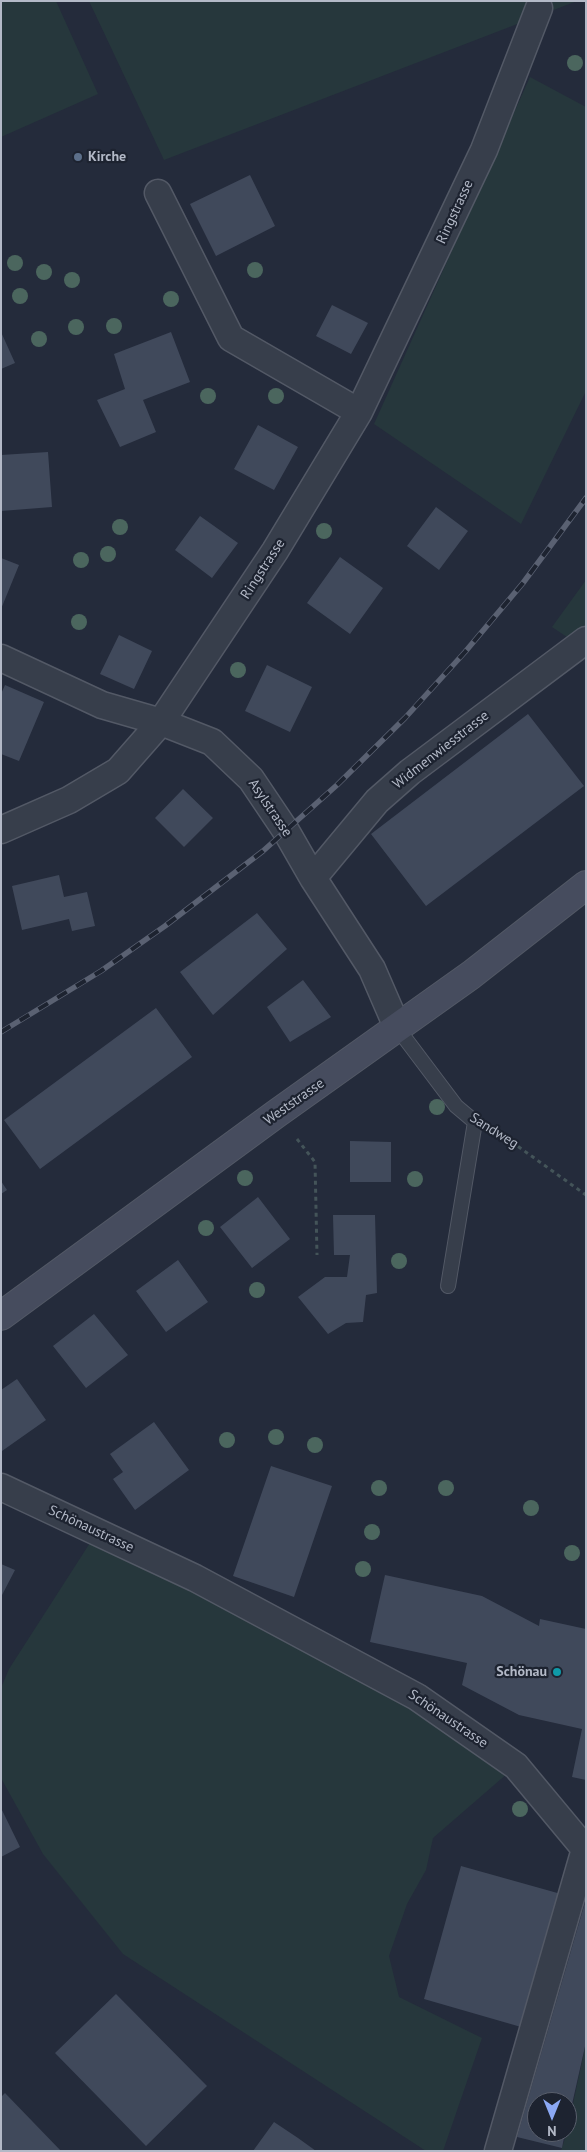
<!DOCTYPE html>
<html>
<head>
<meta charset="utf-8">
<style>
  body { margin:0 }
  #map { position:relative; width:587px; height:2152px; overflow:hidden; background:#242b3b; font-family:"PT Sans",sans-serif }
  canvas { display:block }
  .frame { position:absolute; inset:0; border:2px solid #b3b9c7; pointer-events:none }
  .north { position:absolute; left:527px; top:2092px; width:50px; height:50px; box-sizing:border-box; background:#1d2330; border:1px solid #595f6c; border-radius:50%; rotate:180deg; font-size:14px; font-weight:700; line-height:20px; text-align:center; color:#b3b9c7 }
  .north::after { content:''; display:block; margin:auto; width:18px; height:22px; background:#8ba8f4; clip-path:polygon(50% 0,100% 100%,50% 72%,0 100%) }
</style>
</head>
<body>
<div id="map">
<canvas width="587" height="2152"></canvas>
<div class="frame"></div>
<div class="north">N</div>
</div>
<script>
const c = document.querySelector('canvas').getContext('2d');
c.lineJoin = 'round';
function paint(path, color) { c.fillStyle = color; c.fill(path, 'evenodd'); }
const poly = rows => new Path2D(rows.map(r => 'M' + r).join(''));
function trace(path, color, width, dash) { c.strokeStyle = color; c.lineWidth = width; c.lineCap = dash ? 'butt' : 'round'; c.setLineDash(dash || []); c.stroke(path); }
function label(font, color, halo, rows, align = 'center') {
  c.font = font + ' "PT Sans",sans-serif'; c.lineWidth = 4.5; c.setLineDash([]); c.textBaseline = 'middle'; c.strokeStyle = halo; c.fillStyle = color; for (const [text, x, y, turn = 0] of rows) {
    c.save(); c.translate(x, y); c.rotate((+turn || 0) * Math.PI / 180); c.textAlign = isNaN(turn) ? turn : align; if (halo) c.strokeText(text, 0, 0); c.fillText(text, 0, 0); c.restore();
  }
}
const green = poly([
  [1,1,56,1,98,94,1,137],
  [89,1,577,1,164,160],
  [530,77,586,107,586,391,521,524,374,424],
  [586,580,586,627,570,639,552,627],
  [97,1532,516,1766,433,1838,426,1870,407,1904,389,1956,399,1997,482,2038,443,2151,426,2151,123,1954,43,1854,1,1778,1,1688,9,1669],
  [586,2043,586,2151,561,2151,567,2132]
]);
const building = poly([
  [250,175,275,226,216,256,190,204],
  [332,305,368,323,351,354,316,336],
  [1,332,15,363,1,369],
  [171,332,190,382,143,400,156,432,120,447,97,400,125,389,114,354],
  [258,425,298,447,274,490,234,469],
  [48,452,52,507,1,511,1,455],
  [436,507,468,531,439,570,407,546],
  [200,516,238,543,212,578,175,550],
  [340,557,383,588,350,634,307,603],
  [1,558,19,565,1,609],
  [119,635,152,651,134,689,100,674],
  [267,665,312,687,290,732,245,711],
  [5,685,44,702,19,761,1,754,1,694],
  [528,714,584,786,426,906,371,834],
  [183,789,213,818,184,847,155,818],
  [59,875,64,897,87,892,95,926,72,931,69,919,22,930,12,886],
  [257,913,287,949,213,1015,180,972],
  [303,980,331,1017,290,1042,267,1007],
  [156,1008,192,1057,40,1169,4,1120],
  [350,1141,391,1142,391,1182,350,1182],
  [1,1181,7,1190,1,1194],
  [258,1197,290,1239,252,1268,220,1227],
  [333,1215,375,1215,377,1293,366,1295,363,1322,346,1323,328,1334,298,1297,325,1277,347,1277,350,1255,334,1255],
  [178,1260,208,1302,166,1332,136,1291],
  [94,1314,128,1355,86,1388,53,1346],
  [17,1379,46,1420,2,1451,1,1390],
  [154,1422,189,1470,135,1510,113,1479,123,1472,110,1454],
  [271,1466,332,1486,294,1597,233,1576],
  [1,1564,15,1570,1,1597],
  [385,1575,482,1596,539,1626,540,1619,586,1629,586,1780,572,1777,582,1729,519,1715,462,1685,467,1663,370,1642],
  [1,1808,20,1847,1,1857],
  [461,1866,561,1894,528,2029,424,1999],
  [586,1899,586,2042,568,2122,567,2102,537,2102,537,2132,565,2132,562,2148,517,2137],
  [116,1994,207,2086,146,2146,55,2053],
  [5,2093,61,2151,1,2151,1,2097],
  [274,2122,298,2138,316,2151,253,2151]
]);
const path = poly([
  [497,1135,516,1145,586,1195],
  [297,1139,315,1162,317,1255]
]);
const service = poly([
  [398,1029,456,1106,475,1122,448,1286]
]);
const minor = poly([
  [158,193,231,338,359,412],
  [1,658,102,705,161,722,212,742,251,779,286,831,313,878,372,969,398,1029],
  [1,830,69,800,118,771,161,722,275,551,359,412,484,150,539,8],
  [313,878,377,801,410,772,586,640],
  [1,1487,195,1578,417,1697,516,1766,585,1849,498,2151]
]);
const secondary = poly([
  [1,1316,276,1114,471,975,586,885]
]);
const rail = poly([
  [1,1032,101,971,165,926,263,851,337,785,405,718,465,652,523,583,586,498]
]);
const trees = [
  [575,63],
  [15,263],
  [255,270],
  [44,272],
  [72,280],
  [20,296],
  [171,299],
  [114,326],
  [76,327],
  [39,339],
  [208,396],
  [276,396],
  [120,527],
  [324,531],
  [108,554],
  [81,560],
  [79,622],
  [238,670],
  [437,1107],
  [245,1178],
  [415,1179],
  [206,1228],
  [399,1261],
  [257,1290],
  [276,1437],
  [227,1440],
  [315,1445],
  [379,1488],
  [446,1488],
  [531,1508],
  [372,1532],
  [572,1553],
  [363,1569],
  [520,1809]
];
const markers = [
  [78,157,5,"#5c6f8a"],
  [557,1672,5,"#0f9aa8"]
];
const poiNames = [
  ["Kirche",88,157],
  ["Schönau",547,1672,"right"]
];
const streetNames = [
  ["Ringstrasse",455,212,-65],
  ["Ringstrasse",263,569,-57],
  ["Widmenwiesstrasse",441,750,-38],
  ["Asylstrasse",270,808,56],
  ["Weststrasse",294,1102,-35],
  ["Sandweg",494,1131,32],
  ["Schönaustrasse",91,1529,25],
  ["Schönaustrasse",448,1719,34]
];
paint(green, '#26373c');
paint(building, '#40495b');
trace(service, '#535966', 16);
trace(minor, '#535966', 29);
trace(secondary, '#535966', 30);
trace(path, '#445459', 3, [4, 4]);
trace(service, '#373e4b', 14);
trace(minor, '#373e4b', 26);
trace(secondary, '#464c5e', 28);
trace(rail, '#5a6172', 5.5);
trace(rail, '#1d2330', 4, [11]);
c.fillStyle = '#4b665e';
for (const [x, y] of trees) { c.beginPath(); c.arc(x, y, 8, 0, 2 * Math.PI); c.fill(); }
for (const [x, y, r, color] of markers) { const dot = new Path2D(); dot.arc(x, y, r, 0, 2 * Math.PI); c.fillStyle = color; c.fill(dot); trace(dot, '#1d2330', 2); }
label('bold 14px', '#b3b9c7', '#1d2330', poiNames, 'left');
label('14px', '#b3b9c7', '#1d2330', streetNames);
</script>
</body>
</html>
